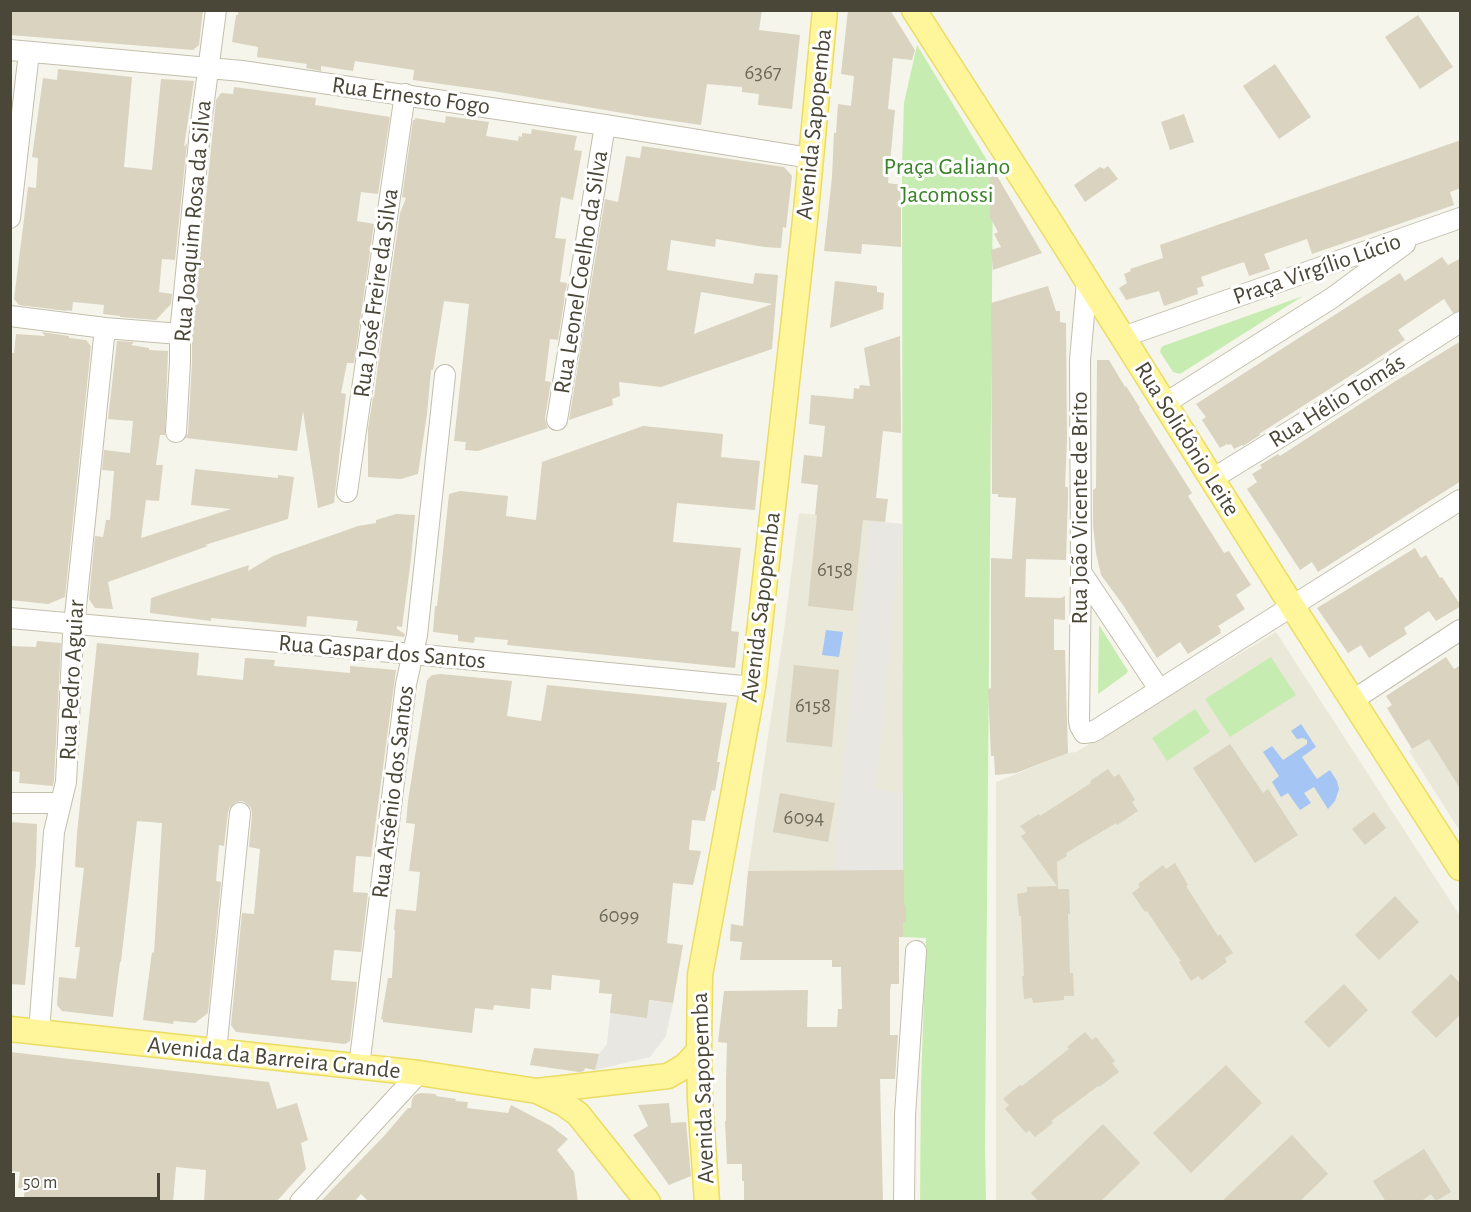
<!DOCTYPE html>
<html>
<head>
<meta charset="utf-8">
<style>
  body { margin:0 }
  #map { position:relative; width:1471px; height:1212px; overflow:hidden; background:#f6f5eb; font-family:"Alegreya Sans",sans-serif }
  canvas { display:block }
  .frame { position:absolute; inset:0; border:12px solid #4b4738; pointer-events:none }
  .scale { position:absolute; left:12px; top:1173px; width:148px; height:27px; box-sizing:border-box; border:3px solid #4b4738; border-top:0; padding-left:8px; font-size:18px; line-height:21px; white-space:nowrap; color:#4b4738; -webkit-text-stroke:4px #fff; paint-order:stroke }
</style>
</head>
<body>
<div id="map">
<canvas width="1471" height="1212"></canvas>
<div class="frame"></div>
<div class="scale">50 m</div>
</div>
<script>
const c = document.querySelector('canvas').getContext('2d');
c.lineJoin = 'round';
function paint(path, color) { c.fillStyle = color; c.fill(path, 'evenodd'); }
const poly = rows => new Path2D(rows.map(r => 'M' + r).join(''));
function trace(path, color, width, dash) { c.strokeStyle = color; c.lineWidth = width; c.lineCap = dash ? 'butt' : 'round'; c.setLineDash(dash || []); c.stroke(path); }
function label(font, color, halo, rows, align = 'center') {
  c.font = font + ' "Alegreya Sans",sans-serif'; c.lineWidth = 6; c.setLineDash([]); c.textBaseline = 'middle'; c.strokeStyle = halo; c.fillStyle = color; for (const [text, x, y, turn = 0] of rows) {
    c.save(); c.translate(x, y); c.rotate((+turn || 0) * Math.PI / 180); c.textAlign = isNaN(turn) ? turn : align; if (halo) c.strokeText(text, 0, 0); c.fillText(text, 0, 0); c.restore();
  }
}
const residential = poly([
  [799,513,902,524,904,871,748,871,784,630],
  [1276,632,1460,916,1460,1201,996,1202,996,782,1068,753,1076,752],
  [1460,718,1460,831,1409,751]
]);
const green = poly([
  [917,45,993,170,985,1147,986,1201,920,1201,921,1084,926,938,903,937,902,167,904,103],
  [1303,296,1180,374,1173,372,1160,352,1161,348,1163,346],
  [1099,625,1128,671,1126,674,1098,694],
  [1271,657,1296,695,1230,737,1205,699],
  [1195,709,1210,732,1167,761,1152,738]
]);
const parking = poly([
  [870,521,902,524,876,789,903,793,903,870,834,870,841,785],
  [612,997,673,1003,666,1036,650,1057,595,1070,599,1054,607,1044]
]);
const water = poly([
  [826,630,843,632,839,657,822,655],
  [1301,724,1316,747,1302,757,1317,779,1330,770,1337,781,1339,789,1335,801,1328,809,1314,787,1304,793,1311,803,1300,810,1288,793,1281,797,1272,782,1279,776,1263,752,1272,746,1283,760,1307,744,1307,740,1303,738,1297,739,1291,731]
]);
const building = poly([
  [12,10,203,10,199,45,193,50,10,35],
  [238,10,762,10,759,30,800,35,792,109,758,105,759,94,742,92,742,87,707,84,701,125,646,117,499,92,413,80,414,70,355,61,353,71,321,66,321,71,306,68,307,64,257,57,258,47,232,42,236,15,238,15],
  [848,10,890,10,915,50,912,60,893,58,888,109,895,110,888,183,901,185,901,247,862,244,861,254,824,251,832,177,834,133,836,133,838,104,851,106,854,76,841,74],
  [1418,15,1453,67,1420,89,1385,37],
  [1275,64,1311,117,1279,139,1243,86],
  [58,69,132,77,124,167,152,170,161,79,194,81,184,147,187,143,175,260,162,259,159,292,172,294,171,304,156,320,120,317,120,316,103,314,104,305,73,302,72,311,66,310,67,311,19,305,14,299,28,187,36,188,38,158,32,157,43,78,57,80],
  [234,87,316,98,315,105,390,117,378,194,361,192,357,221,374,224,354,363,347,363,341,393,346,394,334,503,318,508,303,411,297,451,186,438,188,433,192,363,192,335,216,100,221,93,233,94],
  [1184,114,1194,142,1170,150,1161,122],
  [446,116,489,122,486,136,518,141,519,136,522,137,522,133,531,134,532,129,577,136,574,150,582,151,573,200,561,197,555,238,566,239,560,282,567,283,558,340,550,339,545,381,551,382,545,418,546,424,548,428,478,451,465,450,466,442,454,441,469,304,444,301,433,370,431,370,427,414,418,474,401,479,368,477,368,429,373,397,374,397,378,365,400,213,406,198,402,197,413,120,415,120,415,118,445,123],
  [1461,140,1461,188,1450,192,1454,205,1312,254,1307,239,1264,254,1270,269,1249,276,1244,262,1223,269,1201,277,1204,286,1197,288,1198,294,1164,306,1159,291,1126,300,1119,288,1127,283,1124,274,1131,271,1130,269,1163,258,1160,245],
  [642,146,784,167,792,176,786,228,783,227,781,248,764,247,716,239,715,247,671,240,667,270,753,284,755,273,778,275,772,349,661,387,619,382,620,396,612,399,613,405,569,420,605,199,618,202,626,156,640,158],
  [701,292,772,304,694,334],
  [990,164,1042,253,993,270,991,250,1001,247,994,234,998,232,990,217],
  [1108,166,1118,179,1085,202,1074,185,1100,167,1104,169],
  [1442,257,1448,265,1461,258,1461,310,1453,313,1444,299,1398,330,1405,340,1381,356,1259,434,1260,435,1243,446,1242,445,1234,449,1231,444,1228,445,1227,444,1220,448,1202,420,1206,417,1196,404,1400,273,1405,281],
  [835,281,877,286,877,292,884,293,883,309,830,328],
  [1048,286,1056,311,1060,311,1060,322,1066,323,1067,439,1065,487,1068,487,1068,497,1066,560,1026,559,1025,597,1061,598,1065,596,1065,620,1054,619,1054,650,1065,650,1068,753,1016,773,995,775,994,756,991,756,988,689,991,688,991,558,1012,559,1016,498,998,497,998,494,992,494,991,303],
  [42,332,69,336,69,338,86,340,91,346,65,597,48,604,10,600,10,353,14,353,16,334,45,336],
  [900,336,901,433,883,431,876,498,888,499,885,522,863,520,853,611,808,606,817,515,815,515,818,485,801,483,804,455,822,457,825,426,809,424,811,395,853,399,854,388,859,389,860,385,870,386,864,348],
  [117,341,134,342,131,345,149,348,149,350,168,351,165,435,160,435,156,465,163,465,159,501,146,500,141,538,231,509,191,505,195,469,278,478,278,475,294,477,288,519,205,545,208,546,108,582,113,609,95,608,89,599,95,536,103,537,106,520,110,520,114,471,102,470,104,450,130,453,133,421,108,419],
  [1461,341,1461,481,1318,572,1312,562,1300,570,1247,489,1257,482,1252,474,1262,468,1260,465,1278,454,1280,456,1394,382],
  [1097,360,1109,360,1125,387,1126,386,1140,408,1139,409,1192,493,1188,496,1224,553,1229,551,1251,585,1236,595,1245,609,1218,626,1221,630,1220,631,1221,633,1188,654,1180,642,1157,658,1123,605,1101,575,1096,553,1093,525,1093,490,1096,488],
  [643,426,723,434,721,457,760,461,755,510,677,503,673,542,741,548,731,631,739,632,735,668,507,645,508,640,475,637,474,643,458,641,458,635,433,632,435,606,437,606,440,580,449,494,460,491,508,496,506,516,536,520,542,462],
  [396,514,415,515,411,559,402,627,397,626,397,629,405,634,404,637,356,631,358,621,308,616,307,617,306,627,211,618,211,621,150,613,151,598,249,565,248,571,273,556,358,526,376,523,376,520],
  [1415,548,1421,558,1426,555,1440,578,1442,577,1461,606,1436,621,1429,611,1404,628,1407,634,1369,658,1361,645,1348,653,1317,608],
  [37,641,61,643,54,780,53,786,19,783,20,772,10,771,10,646,36,647],
  [97,643,199,653,197,675,243,680,245,658,275,660,274,666,350,673,350,666,396,670,371,857,356,856,353,892,368,893,361,952,334,950,331,980,357,982,350,1041,345,1044,236,1032,231,1025,242,913,254,914,260,849,249,847,252,814,251,808,246,803,242,801,236,802,230,807,228,812,224,846,219,845,216,881,221,882,208,1013,195,1023,174,1021,173,1024,143,1020,152,952,154,953,162,823,137,821,121,962,120,962,113,1017,62,1011,57,1005,59,977,76,979,80,947,75,947,84,868,75,867,77,833],
  [1446,657,1454,669,1461,665,1461,790,1429,739,1412,749,1387,708,1392,705,1386,696],
  [794,665,839,670,832,747,786,742],
  [441,674,512,681,507,716,541,721,547,685,727,703,717,762,720,762,715,791,712,790,705,821,692,820,689,850,701,851,693,885,673,883,667,943,683,945,673,1003,649,1000,647,1018,610,1013,612,994,599,993,600,980,552,975,551,990,531,988,530,1009,494,1005,493,1010,475,1008,472,1033,383,1022,383,1019,381,1020,388,978,392,978,395,930,394,930,396,909,416,911,420,872,409,871,415,824,406,823,408,801,427,680,432,675],
  [1230,744,1263,793,1268,789,1298,835,1255,863,1193,768],
  [1108,769,1114,777,1119,774,1135,800,1132,802,1138,811,1117,825,1116,823,1066,853,1067,856,1057,862,1058,889,1069,889,1070,914,1068,914,1070,973,1073,973,1074,996,1064,996,1064,1000,1033,1003,1032,998,1024,999,1022,976,1024,976,1021,916,1019,916,1017,894,1027,892,1027,887,1057,886,1021,836,1026,833,1020,826,1039,814,1040,816,1091,783,1090,781],
  [780,793,835,803,828,842,773,832],
  [1374,812,1386,828,1365,845,1352,829],
  [10,822,37,824,36,863,25,985,10,984],
  [1175,863,1188,885,1186,886,1218,936,1220,934,1233,953,1225,958,1227,962,1202,980,1198,976,1191,981,1179,962,1181,961,1169,944,1147,911,1145,912,1132,893,1140,887,1138,884,1163,865,1166,869],
  [904,870,904,905,906,905,906,922,903,922,903,937,899,937,899,984,891,984,890,990,890,1035,898,1035,895,1079,880,1079,883,1202,744,1202,744,1181,742,1181,742,1164,727,1164,725,1121,726,1121,726,1080,727,1043,718,1042,724,991,808,990,807,1027,837,1027,838,1009,842,1009,841,967,832,967,832,960,740,960,742,942,730,941,731,924,743,926,748,871],
  [1395,896,1419,922,1379,960,1355,935],
  [1451,974,1461,984,1461,1014,1436,1038,1411,1012],
  [1344,984,1368,1010,1329,1048,1304,1022],
  [1085,1032,1092,1040,1096,1037,1115,1061,1112,1063,1119,1072,1099,1087,1098,1086,1051,1121,1053,1123,1035,1137,1029,1130,1026,1133,1005,1109,1009,1105,1003,1099,1020,1085,1022,1086,1051,1063,1069,1049,1067,1047],
  [534,1048,590,1053,599,1054,595,1070,585,1068,584,1071,579,1072,530,1065],
  [10,1052,269,1082,277,1109,297,1103,308,1140,301,1143,306,1169,276,1202,204,1202,206,1170,176,1167,173,1202,23,1202,25,1189,18,1188,20,1172,10,1171],
  [1226,1065,1262,1103,1191,1173,1153,1133],
  [420,1093,436,1094,436,1096,456,1099,455,1101,468,1102,467,1108,508,1113,511,1105,551,1126,568,1139,557,1150,574,1172,578,1202,369,1202,361,1194,354,1202,320,1202,384,1136,408,1108,411,1108,412,1099,415,1095],
  [669,1103,671,1123,686,1122,691,1176,669,1185,633,1135,648,1126,638,1105],
  [1103,1124,1140,1163,1100,1202,1039,1202,1031,1193],
  [1292,1135,1328,1174,1299,1202,1221,1202],
  [1424,1149,1451,1192,1436,1201,1431,1194,1420,1202,1386,1202,1373,1181]
]);
const minor = poly([
  [10,50,242,71,605,125,810,158],
  [10,218,29,52],
  [1087,281,1080,360,1081,572,1079,721,1080,726,1084,733,1092,732,1096,730,1460,500],
  [10,316,105,328,180,334],
  [1123,337,1460,218],
  [1164,404,1332,298,1405,244],
  [557,420,605,125],
  [176,432,180,362,180,334,200,131,216,10],
  [1212,479,1308,420,1460,322],
  [347,492,405,94],
  [1081,572,1159,689],
  [10,618,413,654,753,687],
  [1353,700,1460,630],
  [10,803,61,803],
  [39,1032,54,832,66,782,73,635,105,328],
  [216,1051,240,813],
  [359,1067,406,684,417,635,445,375],
  [300,1202,419,1073],
  [904,1202,905,1115,916,951]
]);
const major = poly([
  [914,10,1054,228,1292,606,1460,868],
  [10,1029,419,1073,537,1091,668,1076,685,1066,699,1051],
  [537,1091,564,1104,578,1114,648,1202],
  [707,1202,700,1100,699,1051,700,975,753,687,806,211,825,10]
]);
const numberNames = [
  ["6367",763,73],
  ["6158",835,570],
  ["6158",813,706],
  ["6094",804,818],
  ["6099",619,916]
];
const streetNames = [
  ["Rua Ernesto Fogo",411,96,8],
  ["Avenida Sapopemba",814,124,-84],
  ["Rua Joaquim Rosa da Silva",193,221,-85],
  ["Praça Virgílio Lúcio",1317,269,-19],
  ["Rua Leonel Coelho da Silva",581,272,-81],
  ["Rua José Freire da Silva",376,293,-82],
  ["Rua Hélio Tomás",1337,401,-32],
  ["Rua Solidônio Leite",1187,439,58],
  ["Rua João Vicente de Brito",1080,508,-90],
  ["Avenida Sapopemba",761,607,-83],
  ["Rua Gaspar dos Santos",382,652,5],
  ["Rua Pedro Aguiar",72,680,-87],
  ["Rua Arsênio dos Santos",393,792,-83],
  ["Avenida da Barreira Grande",274,1058,6],
  ["Avenida Sapopemba",703,1088,-92]
];
const parkNames = [
  ["Praça Galiano",947,167],
  ["Jacomossi",947,195]
];
paint(residential, '#eae8d9');
paint(green, '#c7ecb2');
paint(parking, '#e8e7e2');
paint(water, '#a5c5f5');
paint(building, '#d9d3c0');
trace(minor, '#c3bfad', 22);
trace(major, '#ebdc64', 27);
trace(minor, '#fff', 20);
trace(major, '#fff59b', 24);
label('21px', '#6e6a5a', null, numberNames);
label('24px', '#4b4738', '#fff', streetNames);
label('24px', '#388226', '#fff', parkNames);
</script>
</body>
</html>
